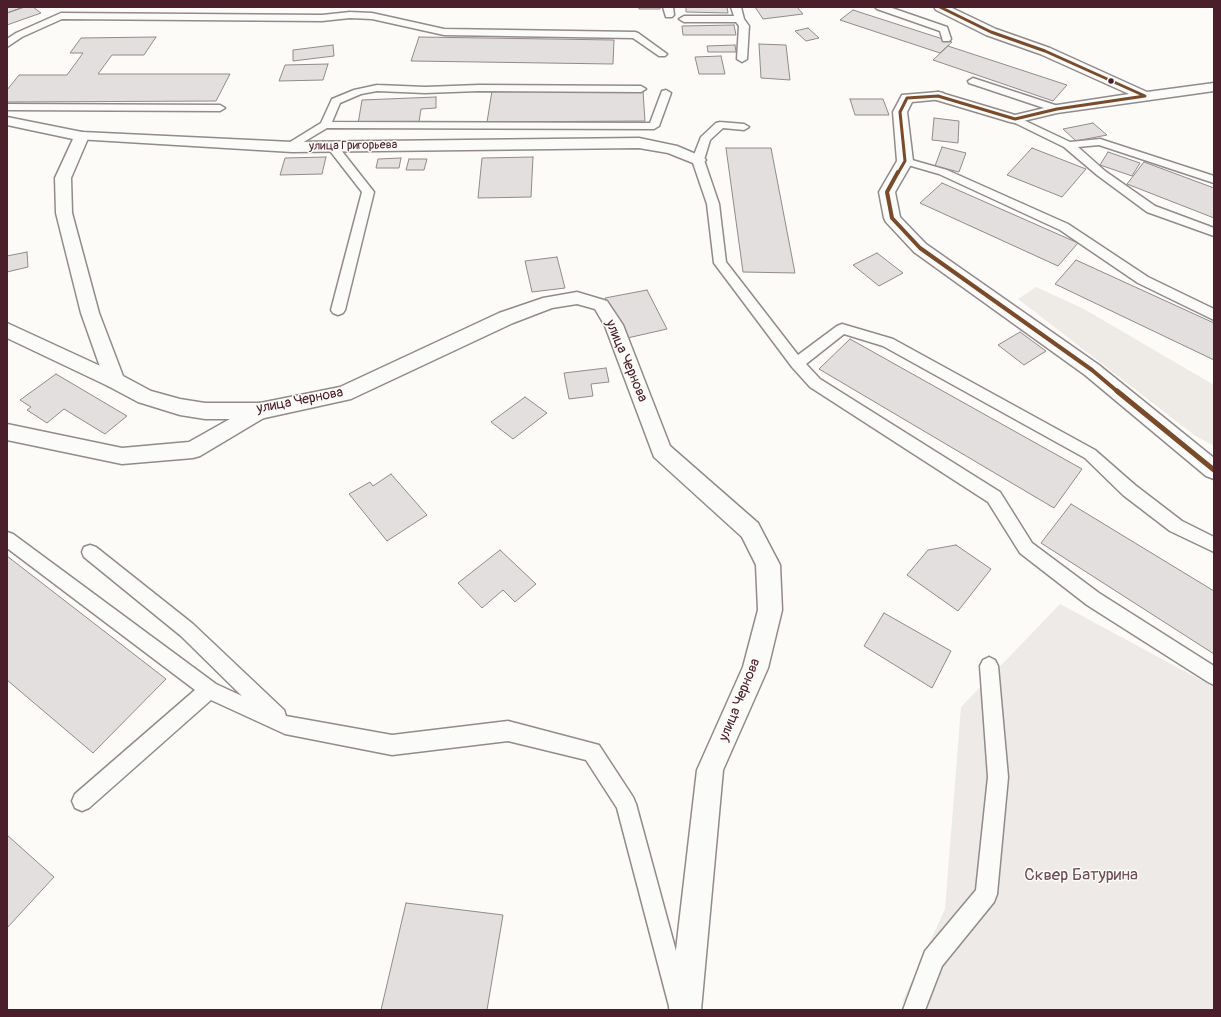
<!DOCTYPE html>
<html>
<head>
<meta charset="utf-8">
<style>
  body { margin:0 }
  #map { position:relative; width:1221px; height:1017px; overflow:hidden; background:#fcfbf8; font-family:Pangolin,sans-serif }
  canvas { display:block }
  .frame { position:absolute; inset:0; border:8px solid #4a1f2b; pointer-events:none }
</style>
</head>
<body>
<div id="map">
<canvas width="1221" height="1017"></canvas>
<div class="frame"></div>
</div>
<script>
const c = document.querySelector('canvas').getContext('2d');
c.lineJoin = 'round';
function paint(path, color) { c.fillStyle = color; c.fill(path, 'evenodd'); }
const poly = rows => new Path2D(rows.map(r => 'M' + r).join(''));
function trace(path, color, width, dash) { c.strokeStyle = color; c.lineWidth = width; c.lineCap = dash ? 'butt' : 'round'; c.setLineDash(dash || []); c.stroke(path); }
function label(font, color, halo, rows, align = 'center') {
  c.font = font + ' Pangolin,sans-serif'; c.lineWidth = 3; c.setLineDash([]); c.textBaseline = 'middle'; c.strokeStyle = halo; c.fillStyle = color; for (const [text, x, y, turn = 0] of rows) {
    c.save(); c.translate(x, y); c.rotate((+turn || 0) * Math.PI / 180); c.textAlign = isNaN(turn) ? turn : align; if (halo) c.strokeText(text, 0, 0); c.fillText(text, 0, 0); c.restore();
  }
}
const built = poly([
  [1036,287,1084,309,1214,385,1214,446,1194,435,1018,299]
]);
const green = poly([
  [1060,604,1214,687,1214,1010,905,1010,903,1000,945,909,961,707]
]);
const building = poly([
  [7,7,23,7,7,13,7,7],
  [25,7,33,7,41,13,7,25,7,13,25,7],
  [639,7,660,7,660,9,639,9,639,7],
  [686,7,727,7,728,13,686,12,686,7],
  [755,7,797,7,803,14,763,19,755,7],
  [853,10,952,42,940,53,840,20,853,10],
  [734,25,736,35,683,35,682,26,734,25],
  [808,28,819,38,806,41,795,31,808,28],
  [156,37,144,55,112,55,98,74,230,74,216,101,7,102,7,90,19,75,67,75,83,53,70,53,81,38,156,37],
  [419,37,614,40,613,64,411,61,419,37],
  [759,44,786,45,790,80,761,78,759,44],
  [333,45,334,56,293,61,293,50,333,45],
  [735,45,736,52,708,52,707,46,735,45],
  [948,46,1067,85,1053,101,933,60,948,46],
  [721,56,725,74,699,74,695,57,721,56],
  [328,64,323,80,279,81,285,65,328,64],
  [492,91,643,91,645,121,487,122,492,91],
  [436,97,436,108,421,109,419,122,358,124,362,100,436,97],
  [850,99,883,99,889,115,855,115,850,99],
  [934,118,959,121,958,143,932,140,934,118],
  [1093,123,1107,135,1076,141,1063,129,1093,123],
  [942,147,966,153,959,172,935,166,942,147],
  [726,148,771,148,795,273,743,272,726,148],
  [1032,148,1086,169,1062,197,1007,175,1032,148],
  [1108,152,1140,163,1132,176,1100,165,1108,152],
  [326,157,322,174,280,175,285,158,326,157],
  [533,157,531,197,478,198,482,158,533,157],
  [401,158,399,168,376,168,378,159,401,158],
  [409,159,427,159,424,170,406,170,409,159],
  [1144,162,1214,188,1214,218,1127,184,1144,162],
  [942,183,1078,243,1058,266,920,203,942,183],
  [27,252,28,267,7,272,7,256,27,252],
  [877,253,903,273,879,286,853,265,877,253],
  [557,257,565,288,532,292,525,261,557,257],
  [1076,260,1214,323,1214,360,1055,284,1076,260],
  [647,290,667,329,623,339,605,298,647,290],
  [1020,332,1046,351,1024,365,998,345,1020,332],
  [850,339,1082,469,1054,508,819,369,850,339],
  [606,368,609,382,591,384,593,396,569,399,564,373,606,368],
  [56,374,127,416,105,434,64,409,47,423,27,410,31,407,20,400,56,374],
  [525,397,547,413,513,439,491,422,525,397],
  [391,474,427,515,387,541,349,494,370,482,373,486,391,474],
  [1071,504,1214,591,1214,654,1041,543,1071,504],
  [956,545,991,569,958,611,907,575,928,550,956,545],
  [500,550,536,584,515,602,503,590,482,608,458,583,500,550],
  [7,556,166,679,93,753,7,680,7,556],
  [884,613,951,651,932,688,864,646,884,613],
  [7,835,54,877,7,928,7,835],
  [406,903,503,915,487,1010,381,1010,406,903]
]);
const service = poly([
  [663,7,673,7,674,15,672,17,666,17,663,7],
  [731,7,741,7,744,19,749,26,747,59,742,62,737,59,739,26,736,22,684,22,679,19,684,16,734,16,731,7],
  [875,7,889,7,947,27,951,39,949,41,943,41,940,31,877,9,875,7],
  [350,12,372,13,444,29,635,32,638,33,667,54,665,56,659,56,633,38,444,35,372,19,350,18,322,21,62,19,22,37,7,47,7,39,16,33,61,13,322,15,350,12],
  [973,78,1061,107,1062,109,1057,112,1053,111,969,83,968,81,973,78],
  [377,85,425,87,479,85,641,86,646,89,641,92,479,91,425,93,377,91,361,94,340,103,332,122,650,123,662,91,666,90,671,93,659,126,654,129,327,128,292,149,288,150,282,147,321,123,332,99,354,90,377,85],
  [7,104,220,105,225,108,220,111,7,110,7,104],
  [1015,116,1070,142,1100,139,1214,176,1214,183,1099,145,1078,147,1105,171,1155,206,1214,228,1214,236,1147,212,1097,175,1064,147,1011,121,1010,119,1015,116],
  [720,122,744,124,749,127,744,130,723,128,710,140,704,160,719,204,726,262,798,355,837,326,842,324,893,339,1095,450,1135,485,1182,521,1214,537,1214,552,1170,531,1123,495,1085,458,883,346,844,334,806,364,820,379,1000,492,1032,543,1099,593,1214,666,1214,685,1208,682,1087,605,1020,553,988,502,810,387,792,367,714,263,707,204,692,160,701,137,716,123,720,122],
  [333,144,337,145,374,192,345,310,343,313,338,315,333,313,331,310,362,192,327,147,333,144],
  [905,158,947,170,1068,224,1148,277,1214,309,1214,320,1138,283,1060,230,939,174,901,163,899,161,901,159,905,158],
  [7,532,13,534,216,684,242,696,181,636,84,557,82,552,84,547,90,545,96,547,193,624,284,710,286,716,392,735,508,721,599,745,633,797,636,804,692,1010,670,1010,617,808,586,760,508,741,392,755,285,734,211,700,89,808,82,811,75,808,72,801,75,794,195,690,7,548,7,532],
  [989,657,995,660,998,666,1008,777,997,894,994,902,942,966,925,1010,903,1010,925,951,976,890,988,777,980,666,983,660,989,657]
]);
const minor = poly([
  [938,92,943,93,945,96,943,99,912,102,907,112,913,161,895,192,900,217,926,244,1099,365,1214,458,1214,479,1206,476,1085,375,914,252,886,222,884,218,879,192,897,161,893,112,902,95,938,92],
  [82,132,292,142,639,138,677,146,703,157,706,160,703,163,698,165,668,153,639,148,292,152,77,139,75,136,77,133,82,132],
  [7,323,122,376,125,381,122,386,115,388,108,386,7,338,7,323],
  [260,403,267,406,270,411,267,416,200,456,193,458,122,464,7,440,7,424,122,448,189,442,253,406,260,403]
]);
const tertiary = poly([
  [934,7,950,7,996,29,1050,48,1147,92,1214,83,1214,91,1057,113,1015,123,1010,122,933,99,931,96,933,93,938,92,1015,115,1057,105,1129,94,1040,54,986,35,936,10,934,7],
  [7,117,87,133,89,136,71,178,72,213,99,313,123,376,151,391,180,399,205,403,260,403,340,387,499,313,543,298,577,292,607,301,623,325,670,446,758,523,780,565,782,610,768,668,723,770,701,1010,669,1010,697,770,743,667,758,610,756,565,742,537,654,457,605,326,595,309,577,304,552,308,513,323,351,399,260,419,205,419,180,415,138,402,108,386,105,381,81,313,56,213,55,178,73,139,7,125,7,117]
]);
const bus1Far2 = poly([
  [898,173,905,161,900,112,907,98,938,96,1015,119,1057,109,1145,96,1045,51,991,32,940,7]
]);
const bus1Far1 = poly([
  [898,172,887,192,892,218,920,248,1092,370,1118,392]
]);
const bus1 = poly([
  [1117,391,1214,470]
]);
const markers = [
  [1111,81,3.5,"#4a1f2b"]
];
const farStreetnames = [
  ["улица Григорьева",353,146,-1]
];
const streetNames = [
  ["улица Чернова",626,361,67],
  ["улица Чернова",300,401,-11],
  ["улица Чернова",740,700,-68]
];
const nearParknames = [
  ["Сквер Батурина",1081,876]
];
paint(built, '#eeebe7');
paint(green, '#eeeae8');
paint(building, '#e2dfde');
trace(building, '#928a8b', 1);
trace(service, '#928a8b', 3);
trace(minor, '#928a8b', 3);
trace(tertiary, '#928a8b', 3);
paint(service, '#fbfbf9');
paint(minor, '#fbfbf9');
paint(tertiary, '#fbfbf9');
trace(bus1Far2, '#7a4b2a', 3);
trace(bus1Far1, '#7a4b2a', 4);
trace(bus1, '#7a4b2a', 5);
for (const [x, y, r, color] of markers) { const dot = new Path2D(); dot.arc(x, y, r, 0, 2 * Math.PI); c.fillStyle = color; c.fill(dot); trace(dot, '#fdfcf7', 1.5); }
label('12px', '#4a1f2b', '#fdfcf7', farStreetnames);
label('14px', '#4a1f2b', '#fdfcf7', streetNames);
label('17px', '#704e57', '#fdfcf7', nearParknames);
</script>
</body>
</html>
